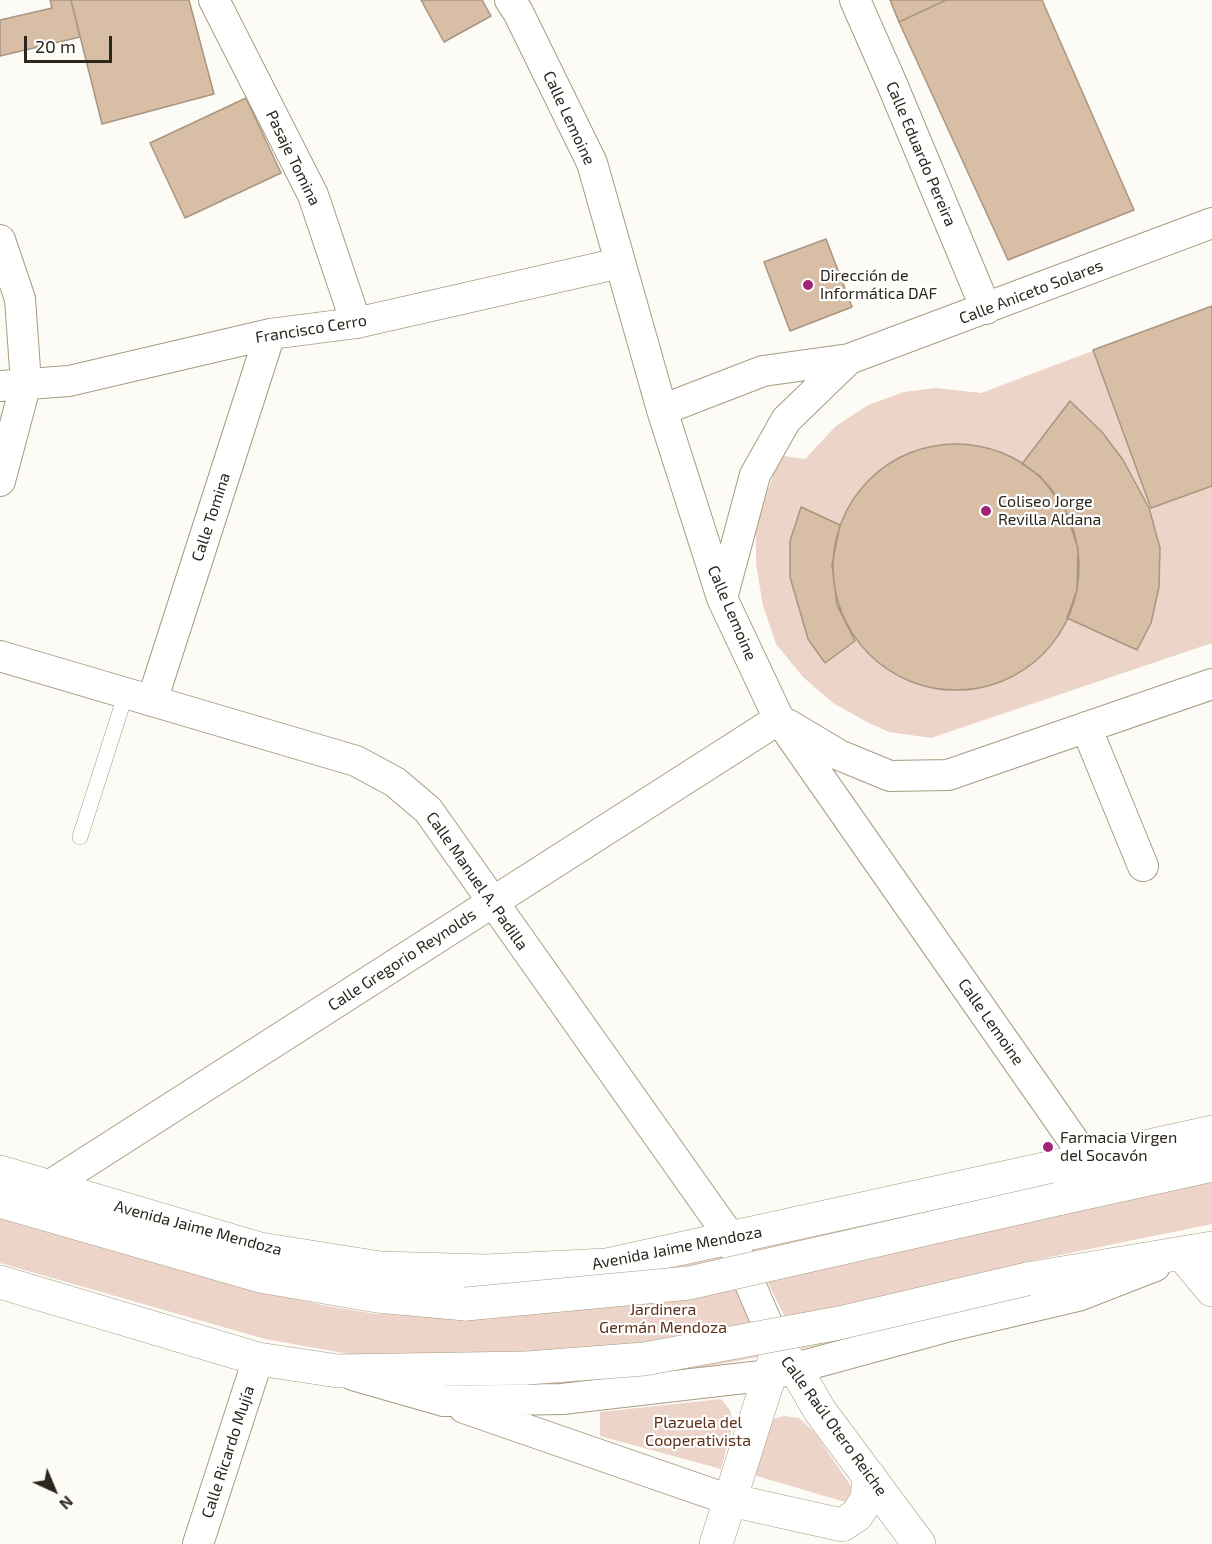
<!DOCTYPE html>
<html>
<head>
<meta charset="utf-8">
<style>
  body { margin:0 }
  #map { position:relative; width:1212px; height:1544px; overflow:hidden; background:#fdfbf5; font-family:"Exo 2",sans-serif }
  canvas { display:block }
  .north { position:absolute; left:24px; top:1460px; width:60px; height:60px; -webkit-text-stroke:4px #fff; paint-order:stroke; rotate:136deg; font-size:16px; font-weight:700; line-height:24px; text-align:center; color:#2c271d }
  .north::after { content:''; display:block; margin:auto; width:21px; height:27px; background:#2c271d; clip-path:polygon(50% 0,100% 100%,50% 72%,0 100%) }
  .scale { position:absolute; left:24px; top:36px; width:88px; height:27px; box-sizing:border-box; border:3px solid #2c271d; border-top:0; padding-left:8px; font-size:18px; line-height:21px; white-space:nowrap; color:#2c271d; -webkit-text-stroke:4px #fff; paint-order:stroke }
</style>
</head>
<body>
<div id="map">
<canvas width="1212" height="1544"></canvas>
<div class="north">N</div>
<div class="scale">20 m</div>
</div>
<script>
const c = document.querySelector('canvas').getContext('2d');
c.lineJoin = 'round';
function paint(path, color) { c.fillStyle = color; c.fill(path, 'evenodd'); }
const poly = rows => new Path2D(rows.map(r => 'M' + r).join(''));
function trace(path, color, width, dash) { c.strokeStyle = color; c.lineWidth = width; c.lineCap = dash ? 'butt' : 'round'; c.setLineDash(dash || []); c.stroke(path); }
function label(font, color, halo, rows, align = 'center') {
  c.font = font + ' "Exo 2",sans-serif'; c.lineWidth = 4.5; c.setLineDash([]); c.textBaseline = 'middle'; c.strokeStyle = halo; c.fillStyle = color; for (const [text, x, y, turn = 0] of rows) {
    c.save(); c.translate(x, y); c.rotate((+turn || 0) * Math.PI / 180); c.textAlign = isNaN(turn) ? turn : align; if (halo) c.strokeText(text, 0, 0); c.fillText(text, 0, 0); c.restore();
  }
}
const green = poly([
  [1212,306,1212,643,931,738,889,732,867,722,833,703,803,677,776,644,763,606,756,564,756,525,775,470,784,456,805,459,836,426,868,405,904,392,936,388,981,393],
  [1212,1179,1212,1224,1021,1263,1032,1294,801,1349,751,1249,1054,1186],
  [0,1211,243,1286,322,1305,376,1314,465,1315,466,1280,720,1253,764,1356,661,1375,529,1386,524,1358,360,1356,265,1339,0,1263],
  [721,1399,730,1410,733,1423,721,1469,600,1436,600,1412],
  [784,1416,799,1418,815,1433,853,1489,845,1502,750,1474,773,1419]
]);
const building = poly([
  [50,0,71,0,80,37,0,56,0,20,52,8,50,0],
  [71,0,189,0,214,94,102,124,71,0],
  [421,0,482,0,491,16,444,42,421,0],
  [890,0,946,0,899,22,890,0],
  [946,0,1042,0,1134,210,1008,260,899,22,946,0],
  [246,98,281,173,185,218,150,143,246,98],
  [826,239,852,307,790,331,764,262,826,239],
  [1212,306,1212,486,1151,508,1093,350,1212,306],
  [1070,401,1102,432,1123,460,1149,508,1160,548,1159,587,1151,623,1137,650,1067,618,1077,590,1078,548,1065,509,1040,476,1022,464,1070,401],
  '833 567a123 123 0 1 1 246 0a123 123 0 1 1-246 0Z',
  [801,507,840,525,832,565,837,605,855,641,825,663,808,639,790,577,790,541,801,507]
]);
const service = poly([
  [80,837,126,693]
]);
const minor = poly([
  [214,0,313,195,356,323],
  [510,0,518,12,592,163,662,410,722,598,779,719,1087,1160],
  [855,0,892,84,986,309],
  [0,240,20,299,26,383,0,481],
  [0,386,69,381,270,334,356,323,620,263],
  [662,410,763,371,849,359,1212,223],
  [722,598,755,475,786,420,849,359],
  [0,656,356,761,395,782,428,810,730,1237,778,1349],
  [152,701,270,334],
  [787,724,839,755,890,776,948,775,1212,684],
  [1086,727,1143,866],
  [44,1204,49,1186,779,719],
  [353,1375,444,1401,562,1399,770,1375,946,1327,1078,1296,1155,1266],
  [464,1408,730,1500],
  [198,1544,258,1359]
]);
const tertiary = poly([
  [778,1349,795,1368,820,1411,919,1544],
  [730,1500,842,1525,857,1515,867,1499,869,1476],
  [716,1544,778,1349]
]);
const secondary = poly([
  [1182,1254,1212,1290]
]);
const primary = poly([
  [0,1172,260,1249,380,1268,486,1271,606,1265,1212,1132],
  [1058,1199,1212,1165],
  [0,1201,260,1276,377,1296,466,1304],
  [1027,1279,1212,1248],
  [0,1282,258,1359,338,1371,527,1368]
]);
const primaryBridge = poly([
  [466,1304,689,1283,1058,1199],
  [527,1368,644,1359,839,1323,1027,1279]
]);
const markers = [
  [808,285,6,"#a22478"],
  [986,511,6,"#a22478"],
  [1048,1147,6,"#a22478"]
];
const streetNames = [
  ["Calle Lemoine",569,118,65],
  ["Calle Eduardo Pereira",921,154,67],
  ["Pasaje Tomina",293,158,64],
  ["Calle Aniceto Solares",1031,292,-21],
  ["Francisco Cerro",311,329,-9],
  ["Calle Tomina",211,517,-72],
  ["Calle Lemoine",732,613,67],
  ["Calle Manuel A. Padilla",477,881,55],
  ["Calle Gregorio Reynolds",402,960,-33],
  ["Calle Lemoine",991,1022,55],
  ["Avenida Jaime Mendoza",198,1228,15],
  ["Avenida Jaime Mendoza",677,1248,-11],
  ["Calle Raúl Otero Reiche",834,1426,54],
  ["Calle Ricardo Mujía",228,1452,-72]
];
const poiNames = [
  ["Dirección de",820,276],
  ["Informática DAF",820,294],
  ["Coliseo Jorge",998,502],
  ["Revilla Aldana",998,520],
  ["Farmacia Virgen",1060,1138],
  ["del Socavón",1060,1156]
];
const parkNames = [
  ["Jardinera",663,1310],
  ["Germán Mendoza",663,1328],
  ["Plazuela del",698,1423],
  ["Cooperativista",698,1441]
];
paint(green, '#edd4c8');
paint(building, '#d7bea5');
trace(building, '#a99580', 1.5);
trace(service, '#a79c82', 16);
trace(minor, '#a79c82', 32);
trace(tertiary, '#a79c82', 34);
trace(secondary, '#a79c82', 34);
trace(primary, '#a79c82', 34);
trace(service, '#fff', 15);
trace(minor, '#fff', 30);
trace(tertiary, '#fff', 33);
trace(secondary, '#fff', 33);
trace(primary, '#fff', 33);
trace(primaryBridge, '#a79c82', 34, []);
trace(primaryBridge, '#fff', 33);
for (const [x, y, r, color] of markers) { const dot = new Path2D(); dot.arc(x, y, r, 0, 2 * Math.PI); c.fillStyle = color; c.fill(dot); trace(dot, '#fff', 2); }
label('16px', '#2c271d', '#fff', streetNames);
label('16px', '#2c271d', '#fff', poiNames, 'left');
label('16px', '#5e3019', '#fff', parkNames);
</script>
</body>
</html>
